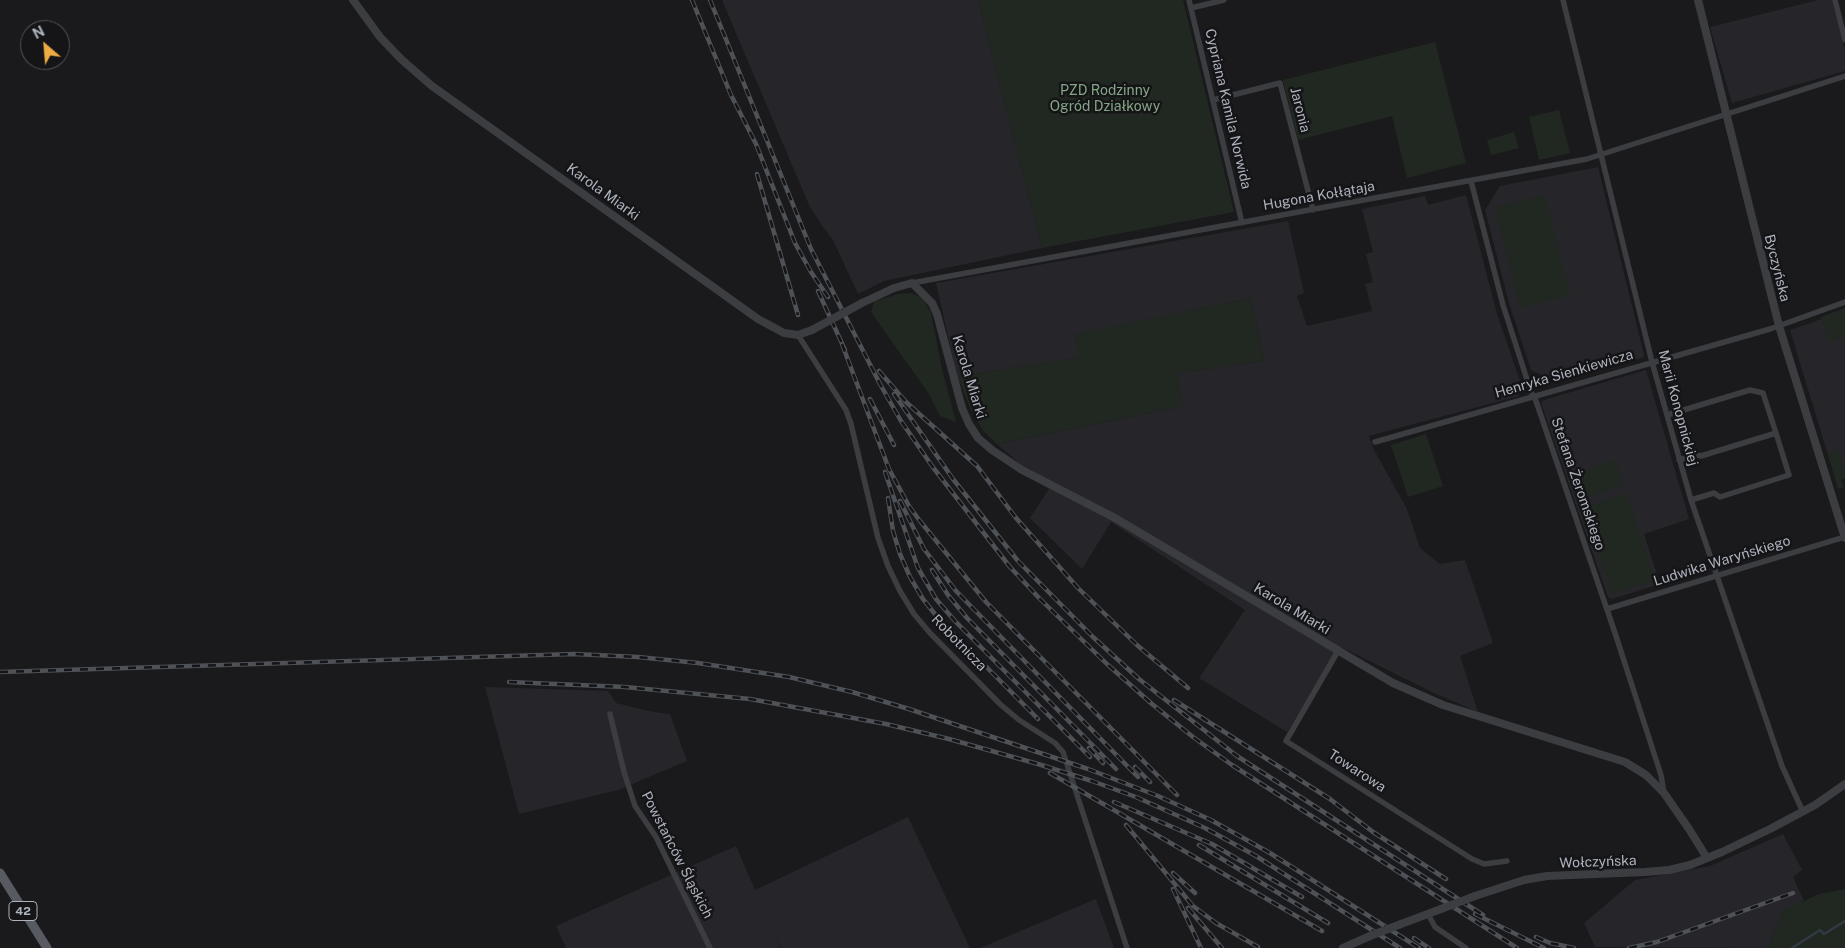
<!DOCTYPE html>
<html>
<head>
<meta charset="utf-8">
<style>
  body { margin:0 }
  #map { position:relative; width:1845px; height:948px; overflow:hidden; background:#1a1a1d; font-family:"Public Sans",sans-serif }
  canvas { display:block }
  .north { position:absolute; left:20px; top:20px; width:50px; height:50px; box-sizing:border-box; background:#151518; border:1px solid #52545a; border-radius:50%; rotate:333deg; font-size:14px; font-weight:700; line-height:20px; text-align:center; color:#adb2bc }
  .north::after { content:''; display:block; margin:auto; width:18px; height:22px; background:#edac42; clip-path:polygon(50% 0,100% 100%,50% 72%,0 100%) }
</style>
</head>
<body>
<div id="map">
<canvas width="1845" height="948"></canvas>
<div class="north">N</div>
</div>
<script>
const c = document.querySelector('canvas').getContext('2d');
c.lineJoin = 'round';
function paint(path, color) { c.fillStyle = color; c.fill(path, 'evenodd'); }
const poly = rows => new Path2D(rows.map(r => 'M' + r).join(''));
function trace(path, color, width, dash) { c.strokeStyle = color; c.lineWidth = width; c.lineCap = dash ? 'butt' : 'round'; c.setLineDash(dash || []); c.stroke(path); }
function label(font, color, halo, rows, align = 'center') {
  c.font = font + ' "Public Sans",sans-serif'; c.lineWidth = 5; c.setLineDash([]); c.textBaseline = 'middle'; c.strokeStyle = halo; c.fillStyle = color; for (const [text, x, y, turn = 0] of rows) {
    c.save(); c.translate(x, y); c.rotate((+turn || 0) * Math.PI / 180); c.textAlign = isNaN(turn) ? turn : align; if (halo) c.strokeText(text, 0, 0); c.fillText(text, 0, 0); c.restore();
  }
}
const built = poly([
  [722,0,978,0,1042,248,884,281,858,294,833,240,823,227,809,205],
  [1818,0,1832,0,1845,50,1845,71,1732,103,1710,27],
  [1598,167,1644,355,1642,358,1556,382,1531,370,1509,303,1485,210,1500,186],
  [1466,195,1497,314,1520,381,1519,396,1369,436,1373,448,1407,509,1420,548,1440,564,1465,560,1493,643,1460,656,1478,712,1434,693,1341,647,1287,732,1199,678,1245,610,1111,522,1082,569,1030,518,1049,489,997,444,1183,406,1177,373,1264,361,1251,298,1075,335,1080,358,957,376,936,283,1288,221,1304,293,1297,296,1307,326,1372,311,1365,284,1373,282,1366,254,1373,252,1362,209,1425,196,1428,205],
  [1845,311,1845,478,1836,481,1790,330],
  [1646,370,1689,519,1644,534,1660,584,1612,599,1608,597,1541,403,1544,400],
  [485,687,608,691,616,703,654,712,670,714,687,761,618,790,519,814],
  [908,817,970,948,781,948,776,938,780,948,566,948,556,926,736,846,755,890],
  [1783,834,1802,870,1793,877,1804,901,1783,911,1768,948,1595,947,1584,923,1635,880,1710,866],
  [1096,899,1114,948,980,948]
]);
const green = poly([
  [978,0,1183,0,1234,212,1042,248],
  [1435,42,1466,163,1407,178,1392,116,1298,140,1283,80],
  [1559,110,1570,153,1539,160,1529,117],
  [1514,132,1519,148,1491,155,1487,140],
  [1545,195,1570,295,1520,308,1495,207],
  [911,293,923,298,931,313,942,369,956,422,940,416,929,394,871,312,874,302,897,294],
  [1251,298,1264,361,1178,373,1183,406,997,444,984,432,971,410,957,376,1079,358,1075,334],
  [1845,308,1845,337,1829,342,1821,317],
  [1426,434,1443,486,1408,497,1391,445],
  [1838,450,1845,473,1845,478,1841,480,1844,487,1838,489,1828,453],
  [1615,460,1624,485,1585,498,1577,473],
  [1627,493,1655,580,1612,594,1584,507],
  [1845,889,1845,948,1768,948,1783,911,1819,894]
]);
const stream = poly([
  [1792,948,1820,930,1824,934,1845,921]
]);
const minor = poly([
  [1189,0,1242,223],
  [1563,0,1652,362,1691,500,1782,766,1803,812],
  [1835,0,1845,40],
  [1191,8,1224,0],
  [1213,100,1280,83,1313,210],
  [1471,181,1503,305,1531,392,1536,401,1616,636,1661,775,1664,793],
  [912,283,1587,159,1845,76],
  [798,335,846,410,851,424,878,538,888,566,900,591,914,614,930,633,1001,705,1019,720,1055,743,1063,752,1127,948],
  [1667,415,1750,390,1763,393,1776,433],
  [1375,442,1770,329,1845,302],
  [1679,460,1696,455,1701,456,1776,433,1789,475,1720,497,1714,493,1691,500],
  [1607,609,1845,537],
  [1338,651,1286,741,1472,859,1484,864,1507,861],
  [610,714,624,772,635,806,656,837,710,948],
  [1428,914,1435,927,1466,948]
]);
const tertiary = poly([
  [353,0,380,37,401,59,432,86,758,319,784,333,798,335,812,330],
  [1698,0,1779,326,1845,538],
  [862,303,894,288,912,283,932,303,937,314,962,408,969,424,978,438,992,450,1022,470,1115,518,1393,683,1443,705,1625,762,1646,775,1664,793,1689,829,1707,858],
  [1475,896,1524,880,1547,876,1645,872,1669,870,1690,865,1722,852,1770,829,1815,805,1845,784],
  [1401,924,1441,909],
  [1343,948,1370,936]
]);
const primary = poly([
  [0,873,47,948]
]);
const rail = poly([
  [692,0,731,95,756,144,795,243,811,272,828,297],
  [710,0,811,249,880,384,901,421,932,466,1010,567,1040,599,1108,665,1152,704,1193,737,1232,765,1517,948],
  [757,174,798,315],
  [818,291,845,350],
  [842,344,889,469,909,506,920,521,986,602,1177,795],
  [879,371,906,402,977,466,1016,518,1078,588,1138,646,1188,688],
  [894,394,953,479,1018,561,1093,637,1139,679,1237,756,1483,915],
  [870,399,894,445],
  [885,472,918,568,936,599,955,621,1090,757],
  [888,498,893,531,900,554,910,577,923,599,938,618,1038,719],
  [900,501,924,549,956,591,1138,777],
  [932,570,948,595,967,618,1116,769],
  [0,672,574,654,638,657,698,663,789,677,852,692,909,709,1088,769,1158,796,1211,820,1270,853,1419,948],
  [509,682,625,687,750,699,886,724,949,739,1038,764,1092,781,1136,797,1205,828,1256,856,1400,948],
  [1174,700,1330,799,1373,832,1446,879],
  [1089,748,1103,763],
  [1135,767,1150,782],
  [1050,773,1322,931],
  [1114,802,1212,844,1302,897],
  [1126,825,1193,906,1216,923,1258,947],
  [1199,845,1328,923],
  [1173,873,1195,893],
  [1173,889,1201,948],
  [1188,908,1222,948],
  [1475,914,1544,948],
  [1536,937,1550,943,1574,948],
  [1414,938,1429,948],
  [1629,948,1657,942,1793,893]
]);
const tertiaryBridge = poly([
  [812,330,862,303],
  [1441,909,1475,896],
  [1370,936,1401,924]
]);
const shields = [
  [23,911,28]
];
const shieldNames = [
  ["42",23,911]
];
const parkNames = [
  ["PZD Rodzinny",1105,91],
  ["Ogród Działkowy",1105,107]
];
const streetNames = [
  ["Cypriana Kamila Norwida",1228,109,77],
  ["Jaronia",1300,110,76],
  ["Karola Miarki",603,192,36],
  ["Hugona Kołłątaja",1319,196,-10],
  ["Byczyńska",1777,268,76],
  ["Henryka Sienkiewicza",1564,374,-16],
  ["Karola Miarki",969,377,73],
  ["Marii Konopnickiej",1678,408,75],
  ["Stefana Żeromskiego",1578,484,71],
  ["Ludwika Waryńskiego",1722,561,-17],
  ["Karola Miarki",1292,609,31],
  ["Robotnicza",959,643,46],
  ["Towarowa",1357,771,33],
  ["Powstańców Śląskich",677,855,63],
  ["Wołczyńska",1598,862,-2]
];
paint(built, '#26262a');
paint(green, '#202821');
trace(stream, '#303a41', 2.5);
trace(minor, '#3b3d41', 5.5);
trace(tertiary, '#3b3d41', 8);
trace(primary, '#575a60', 9);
trace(rail, '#4e5156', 4.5);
trace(rail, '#151518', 2.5, [8]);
trace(tertiaryBridge, '#3b3d41', 8);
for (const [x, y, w] of shields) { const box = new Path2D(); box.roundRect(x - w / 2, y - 9.5, w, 19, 4); c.fillStyle = '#151518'; c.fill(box); trace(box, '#adb2bc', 1); }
label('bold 12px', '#adb2bc', null, shieldNames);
label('14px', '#85a686', '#151518', parkNames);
label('14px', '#adb2bc', '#151518', streetNames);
</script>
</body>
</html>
